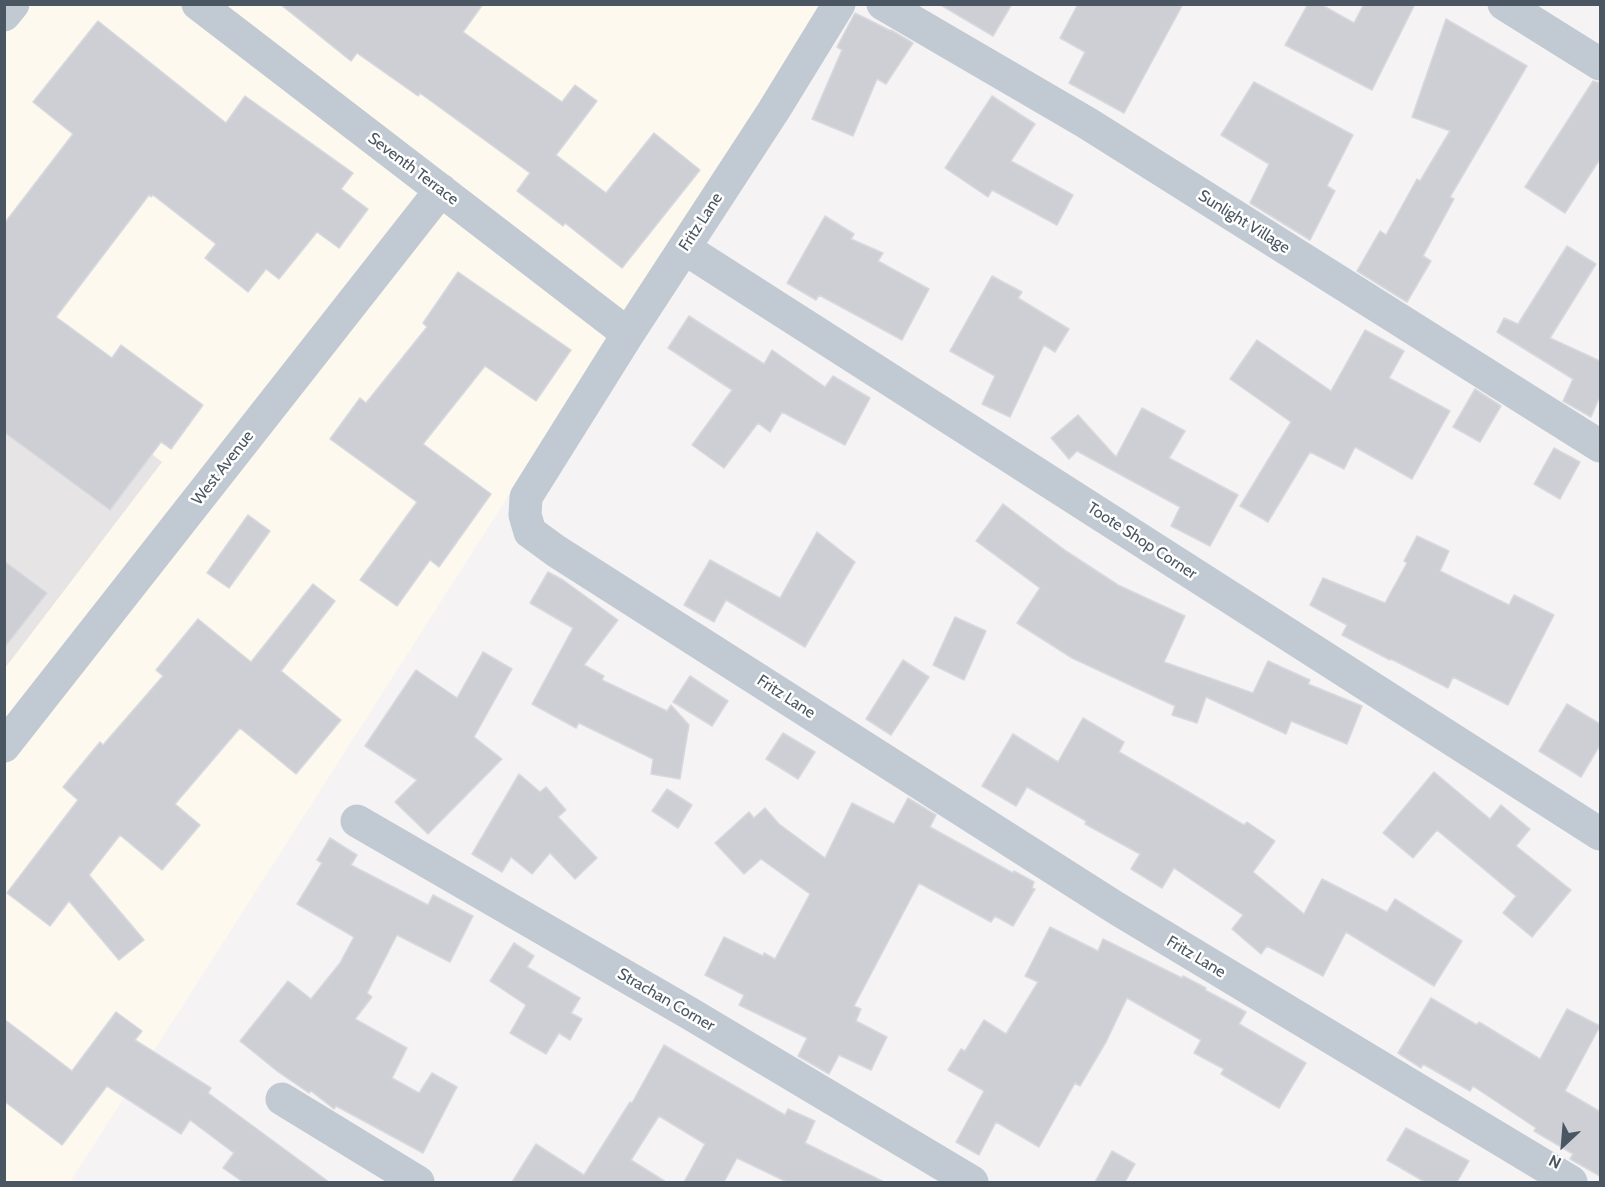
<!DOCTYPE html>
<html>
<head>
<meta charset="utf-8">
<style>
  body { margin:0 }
  #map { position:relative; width:1605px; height:1187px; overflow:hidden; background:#f5f3f3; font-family:Cabin,sans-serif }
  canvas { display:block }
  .frame { position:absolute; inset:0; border:6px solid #4a5661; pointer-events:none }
  .north { position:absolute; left:1533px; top:1115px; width:60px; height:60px; -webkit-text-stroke:4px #fff; paint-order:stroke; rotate:206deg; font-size:16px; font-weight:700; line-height:24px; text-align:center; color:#4a5661 }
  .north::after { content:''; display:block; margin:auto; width:21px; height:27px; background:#4a5661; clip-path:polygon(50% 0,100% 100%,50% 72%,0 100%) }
</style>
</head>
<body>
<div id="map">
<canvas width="1605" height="1187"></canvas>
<div class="frame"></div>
<div class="north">N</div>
</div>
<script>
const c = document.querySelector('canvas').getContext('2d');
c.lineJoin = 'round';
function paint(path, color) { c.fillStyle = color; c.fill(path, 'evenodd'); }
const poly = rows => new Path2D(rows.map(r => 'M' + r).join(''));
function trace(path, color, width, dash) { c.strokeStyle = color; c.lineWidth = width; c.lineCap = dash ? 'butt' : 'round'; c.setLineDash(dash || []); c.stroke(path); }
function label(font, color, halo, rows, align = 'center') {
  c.font = font + ' Cabin,sans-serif'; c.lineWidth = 5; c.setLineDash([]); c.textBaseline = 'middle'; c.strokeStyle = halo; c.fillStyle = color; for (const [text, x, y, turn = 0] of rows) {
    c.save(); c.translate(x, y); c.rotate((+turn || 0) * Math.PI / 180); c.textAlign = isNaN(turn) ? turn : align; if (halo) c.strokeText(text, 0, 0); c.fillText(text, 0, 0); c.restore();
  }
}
const commercial = poly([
  [5,5,822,5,70,1182,5,1182]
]);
const education = poly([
  [4,337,162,462,5,668,4,668]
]);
const building = poly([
  [280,4,483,4,463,32,562,102,575,85,597,101,556,155,606,193,654,133,700,170,622,268,565,223,563,226,517,191,530,173,420,93,418,96,357,53,351,61,280,4],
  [939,4,1012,4,993,36,939,4],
  [1078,4,1183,4,1124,113,1069,83,1085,52,1060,38,1078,4],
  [1308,4,1320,4,1354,23,1364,4,1415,4,1372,90,1285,45,1308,4],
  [855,13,891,31,891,30,913,43,886,84,877,79,853,136,812,119,842,50,837,47,855,13],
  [1446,19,1527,66,1450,197,1454,199,1423,256,1431,261,1407,302,1357,271,1380,231,1386,235,1417,179,1420,181,1450,131,1412,117,1446,19],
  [98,21,226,123,245,96,353,173,341,189,368,209,339,248,317,232,279,279,266,269,248,292,205,258,216,244,153,195,151,197,149,195,56,317,112,358,121,345,203,405,171,449,161,442,110,510,4,432,4,224,73,134,33,102,98,21],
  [1593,81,1600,83,1600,159,1565,213,1525,187,1593,81],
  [1254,82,1353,135,1327,186,1335,191,1310,240,1250,203,1269,164,1221,135,1254,82],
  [992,96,1035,124,1011,161,1073,195,1057,225,992,190,988,197,945,168,992,96],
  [825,216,854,234,851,239,883,253,878,261,929,289,902,340,819,295,816,300,787,283,825,216],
  [1567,246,1596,264,1550,338,1600,361,1600,396,1591,417,1563,401,1573,379,1497,332,1504,318,1518,324,1567,246],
  [458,272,571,350,536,401,485,366,423,444,491,494,439,567,430,560,397,606,360,580,417,502,330,439,360,398,366,403,427,327,423,323,458,272],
  [992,276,1022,292,1018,298,1069,329,1055,352,1044,345,1010,417,982,404,995,376,950,351,992,276],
  [689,316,764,364,772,350,825,387,833,376,870,398,845,445,782,412,770,432,758,423,724,468,692,445,732,390,668,348,689,316],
  [1365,330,1404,351,1389,378,1450,411,1412,479,1355,447,1344,469,1310,452,1268,522,1240,506,1291,422,1230,379,1257,340,1331,391,1365,330],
  [1475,389,1501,406,1480,442,1453,427,1475,389],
  [1142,408,1185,431,1169,458,1238,495,1210,546,1171,526,1180,507,1077,451,1069,459,1051,438,1078,415,1116,457,1142,408],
  [1554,448,1580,462,1560,499,1534,484,1554,448],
  [1003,504,1066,551,1118,585,1185,616,1164,662,1253,693,1268,661,1310,680,1308,684,1362,706,1347,744,1291,721,1286,734,1206,697,1197,723,1172,715,1175,706,1072,658,1017,623,1040,588,976,541,1003,504],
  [248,515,270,531,229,588,207,573,248,515],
  [817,532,855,562,805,647,726,600,714,622,684,605,710,560,780,598,817,532],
  [1417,536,1449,551,1440,571,1509,605,1514,595,1554,615,1508,705,1453,677,1448,688,1391,659,1390,660,1342,635,1347,625,1310,605,1323,578,1385,603,1407,563,1404,561,1417,536],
  [4,561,47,593,4,648,4,561],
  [548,572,563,580,618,620,584,665,604,676,602,680,667,711,671,705,689,725,680,779,651,774,653,759,579,723,576,728,532,704,573,628,530,603,548,572],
  [313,584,335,601,281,671,341,720,296,774,240,728,175,804,200,825,162,870,120,835,89,875,144,940,119,960,69,901,50,926,7,893,78,800,63,787,100,742,103,745,163,676,156,670,198,619,251,662,313,584],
  [955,617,986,631,964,680,933,665,955,617],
  [483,652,512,669,474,737,502,759,428,834,395,802,417,780,365,746,416,670,457,698,483,652],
  [903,660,929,677,891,735,866,719,903,660],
  [690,676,728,701,712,726,673,702,690,676],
  [1567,704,1600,724,1600,745,1581,777,1539,751,1567,704],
  [1083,718,1124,742,1119,752,1177,785,1244,825,1247,822,1275,841,1253,872,1304,914,1322,879,1387,912,1395,899,1462,941,1434,986,1346,932,1323,976,1267,946,1261,954,1232,929,1243,915,1174,868,1162,888,1131,869,1140,854,1085,824,1086,821,1027,787,1016,806,982,786,1013,734,1058,762,1083,718],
  [783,733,815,752,798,779,766,759,783,733],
  [1434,772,1490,819,1501,805,1530,829,1516,846,1571,890,1532,937,1503,913,1516,896,1437,830,1413,858,1383,833,1434,772],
  [519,774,540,792,546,787,566,810,558,817,597,858,575,879,550,853,532,874,511,857,502,872,472,854,519,774],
  [667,789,692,805,678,828,652,811,667,789],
  [908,798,936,815,930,827,1013,873,1014,871,1034,882,1032,888,1035,889,1013,926,995,916,991,922,919,883,854,1006,861,1009,856,1021,887,1037,871,1070,839,1055,829,1074,798,1056,807,1038,739,1005,744,995,705,975,724,937,763,956,764,953,775,959,810,894,761,859,744,874,715,843,749,812,754,818,765,808,779,824,825,858,852,803,894,824,908,798],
  [330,838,357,855,351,865,428,905,433,895,473,916,450,962,397,935,367,993,372,997,355,1019,407,1048,392,1078,419,1093,432,1073,457,1087,423,1153,336,1106,334,1109,311,1091,309,1093,277,1071,240,1041,288,981,311,999,340,963,354,937,297,904,322,863,317,860,330,838],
  [1050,927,1098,951,1103,939,1182,978,1183,976,1206,988,1205,990,1246,1012,1239,1024,1306,1063,1279,1108,1221,1074,1224,1069,1194,1053,1201,1040,1127,998,1106,1042,1080,1086,1075,1083,1039,1147,996,1122,979,1155,956,1142,984,1091,948,1070,961,1049,965,1051,984,1020,1006,1034,1038,982,1025,976,1050,927],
  [514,943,534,956,527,967,580,998,571,1013,582,1019,570,1040,559,1033,546,1054,510,1033,526,1005,490,981,514,943],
  [1431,998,1477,1025,1479,1022,1540,1059,1567,1009,1600,1026,1565,1091,1599,1111,1600,1107,1600,1176,1570,1159,1573,1154,1534,1131,1536,1128,1473,1086,1470,1091,1423,1064,1421,1068,1398,1053,1431,998],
  [116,1012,142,1031,135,1040,211,1088,208,1093,329,1182,243,1182,223,1168,234,1153,190,1120,181,1134,107,1086,62,1145,4,1101,4,1019,72,1071,116,1012],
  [664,1045,785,1115,788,1109,815,1121,805,1143,884,1182,787,1182,737,1158,724,1182,684,1182,705,1144,659,1116,631,1160,666,1182,512,1182,536,1144,584,1175,630,1102,632,1103,664,1045],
  [1406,1128,1469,1161,1457,1182,1425,1182,1387,1160,1406,1128],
  [1112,1151,1135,1164,1125,1182,1095,1182,1112,1151]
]);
const minor = poly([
  [198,4,628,334],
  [839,4,774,110,628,334,526,497,525,515,530,532,556,551,1116,908,1571,1182],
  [883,4,1087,123,1600,446],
  [1504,4,1600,64],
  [4,15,13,4],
  [684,248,1600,834],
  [4,746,441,190],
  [357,821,689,1013,972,1182],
  [282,1099,418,1182]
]);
const streetNames = [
  ["Seventh Terrace",413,169,37],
  ["Fritz Lane",701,222,-57],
  ["Sunlight Village",1244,222,32],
  ["West Avenue",223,468,-52],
  ["Toote Shop Corner",1142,541,33],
  ["Fritz Lane",786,697,33],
  ["Fritz Lane",1196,957,31],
  ["Strachan Corner",666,1000,30]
];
paint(commercial, '#fdf9ef');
paint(education, '#e6e4e5');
paint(building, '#cdcfd5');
trace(building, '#d7d9de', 1.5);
trace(minor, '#c1cad2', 33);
label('16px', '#4a5661', '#fff', streetNames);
</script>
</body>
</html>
